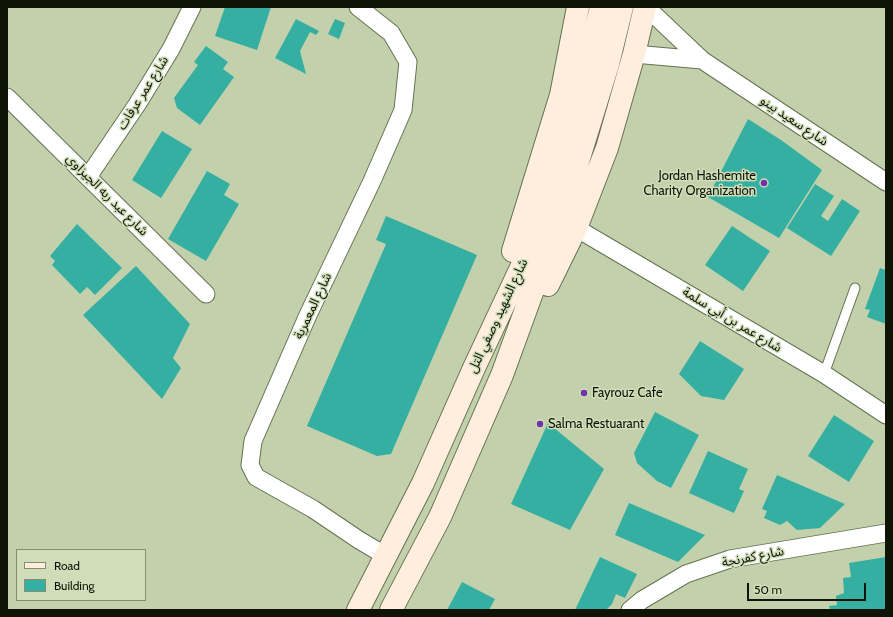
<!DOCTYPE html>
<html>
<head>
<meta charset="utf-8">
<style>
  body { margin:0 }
  #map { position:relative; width:893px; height:617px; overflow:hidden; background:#c2d0ab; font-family:Cabin,sans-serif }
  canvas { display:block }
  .frame { position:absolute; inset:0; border:8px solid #101407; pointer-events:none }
  .legend { position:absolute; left:16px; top:549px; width:130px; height:52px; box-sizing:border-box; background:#cfddb8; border:1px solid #838d71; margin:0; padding:5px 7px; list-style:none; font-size:12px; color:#101407 }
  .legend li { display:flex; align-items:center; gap:8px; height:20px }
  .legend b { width:20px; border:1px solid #838d71 }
  .scale { position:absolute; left:747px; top:583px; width:119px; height:18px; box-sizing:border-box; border:2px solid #101407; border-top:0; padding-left:5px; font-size:12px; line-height:14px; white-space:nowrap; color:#101407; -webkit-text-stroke:3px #cfddb8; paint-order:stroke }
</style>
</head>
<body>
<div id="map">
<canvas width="893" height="617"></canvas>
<div class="frame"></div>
<ul class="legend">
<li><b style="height:5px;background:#ffeede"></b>Road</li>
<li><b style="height:11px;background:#35afa2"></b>Building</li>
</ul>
<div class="scale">50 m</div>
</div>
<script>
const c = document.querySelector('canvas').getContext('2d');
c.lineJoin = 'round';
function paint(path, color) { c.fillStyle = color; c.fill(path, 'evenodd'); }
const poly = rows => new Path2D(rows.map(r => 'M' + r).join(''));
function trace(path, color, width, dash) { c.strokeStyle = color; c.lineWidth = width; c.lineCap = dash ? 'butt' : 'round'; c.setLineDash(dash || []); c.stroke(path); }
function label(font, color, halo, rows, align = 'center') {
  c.font = font + ' Cabin,"Noto Sans Arabic",sans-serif'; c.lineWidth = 3; c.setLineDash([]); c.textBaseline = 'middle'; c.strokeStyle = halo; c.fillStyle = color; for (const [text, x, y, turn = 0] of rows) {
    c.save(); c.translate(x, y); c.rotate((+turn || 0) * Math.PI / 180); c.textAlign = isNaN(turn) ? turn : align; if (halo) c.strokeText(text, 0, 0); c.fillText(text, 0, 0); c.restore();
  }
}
const building = poly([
  [225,7,271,7,257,50,215,36],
  [296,19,319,31,316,35,310,32,300,51,306,74,275,58],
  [335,19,345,23,339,39,328,34],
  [206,46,228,62,223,69,234,77,200,125,177,108,174,98,198,65,194,62],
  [748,119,781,140,822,170,779,238,708,197],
  [162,131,192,149,161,198,132,180],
  [207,171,230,184,224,195,239,204,206,261,168,239],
  [815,184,834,196,821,216,828,221,842,199,860,211,831,256,787,228],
  [386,216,477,255,391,454,377,456,307,426,386,244,376,240],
  [77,224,122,268,95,295,87,287,80,294,52,265,55,261,50,256],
  [732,226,770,251,743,291,705,265],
  [136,266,190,324,173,358,181,368,162,399,83,315],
  [880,268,886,270,886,324,867,317,870,310,865,309],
  [700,341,744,369,724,400,701,396,679,374],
  [655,412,699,435,671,488,657,481,637,463,634,453],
  [834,415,874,441,849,482,808,456],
  [548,423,604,469,570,530,511,504],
  [708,451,748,469,739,489,744,491,734,513,689,493],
  [777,475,845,504,820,528,797,530,787,521,780,525,764,518,767,511,762,509],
  [629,503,705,535,678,562,615,535],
  [600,557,637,574,625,598,616,594,612,604,606,610,575,610],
  [886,557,886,610,830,610,829,606,837,605,836,596,844,593,843,578,851,577,849,563],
  [462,582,495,599,489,610,447,610]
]);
const lane = poly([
  [824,374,855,288]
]);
const street = poly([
  [358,7,391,33,408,62,403,110,372,181,308,315,253,441,250,465,256,477,313,509,359,540,386,556],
  [646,7,702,60,886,182],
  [634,54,702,60],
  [7,97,206,294],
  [88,177,138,103,171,49,192,7],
  [576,228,824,374,886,415],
  [630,610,642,600,686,574,730,559,886,533]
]);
const secondary = poly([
  [513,251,561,95,578,7],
  [548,285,576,228,607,148,634,54,645,7],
  [358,610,423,483,474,368,527,255,580,99,601,7],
  [391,610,440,517,502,375,568,194,608,64,622,7]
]);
const markers = [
  [764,183,4,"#7033a8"],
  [584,393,4,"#7033a8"],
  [540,424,4,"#7033a8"]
];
const streetNames = [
  ["شارع عمر عرفات",143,93,-58],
  ["شارع سعيد بينو",794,121,34],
  ["شارع عبد ربه الجيزاوي",107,195,45],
  ["شارع المعمرية",313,306,-65],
  ["شارع الشهيد وصفي التل",498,316,-65],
  ["شارع عمر بن أبي سلمة",732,320,31],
  ["شارع كفرنجة",753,557,-11]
];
const poiNames = [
  ["Jordan Hashemite",756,176,"right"],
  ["Charity Organization",756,191,"right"],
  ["Fayrouz Cafe",592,393],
  ["Salma Restuarant",548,424]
];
paint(building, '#35afa2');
trace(lane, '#667251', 11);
trace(street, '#667251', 19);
trace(secondary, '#667251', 24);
trace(lane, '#fff', 9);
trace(street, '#fff', 17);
trace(secondary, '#ffeede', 22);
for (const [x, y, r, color] of markers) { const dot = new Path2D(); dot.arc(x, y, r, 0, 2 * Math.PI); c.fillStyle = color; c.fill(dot); trace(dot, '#cfddb8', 1.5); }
label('13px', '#101407', '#cfddb8', streetNames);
label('13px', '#101407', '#cfddb8', poiNames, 'left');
</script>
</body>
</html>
